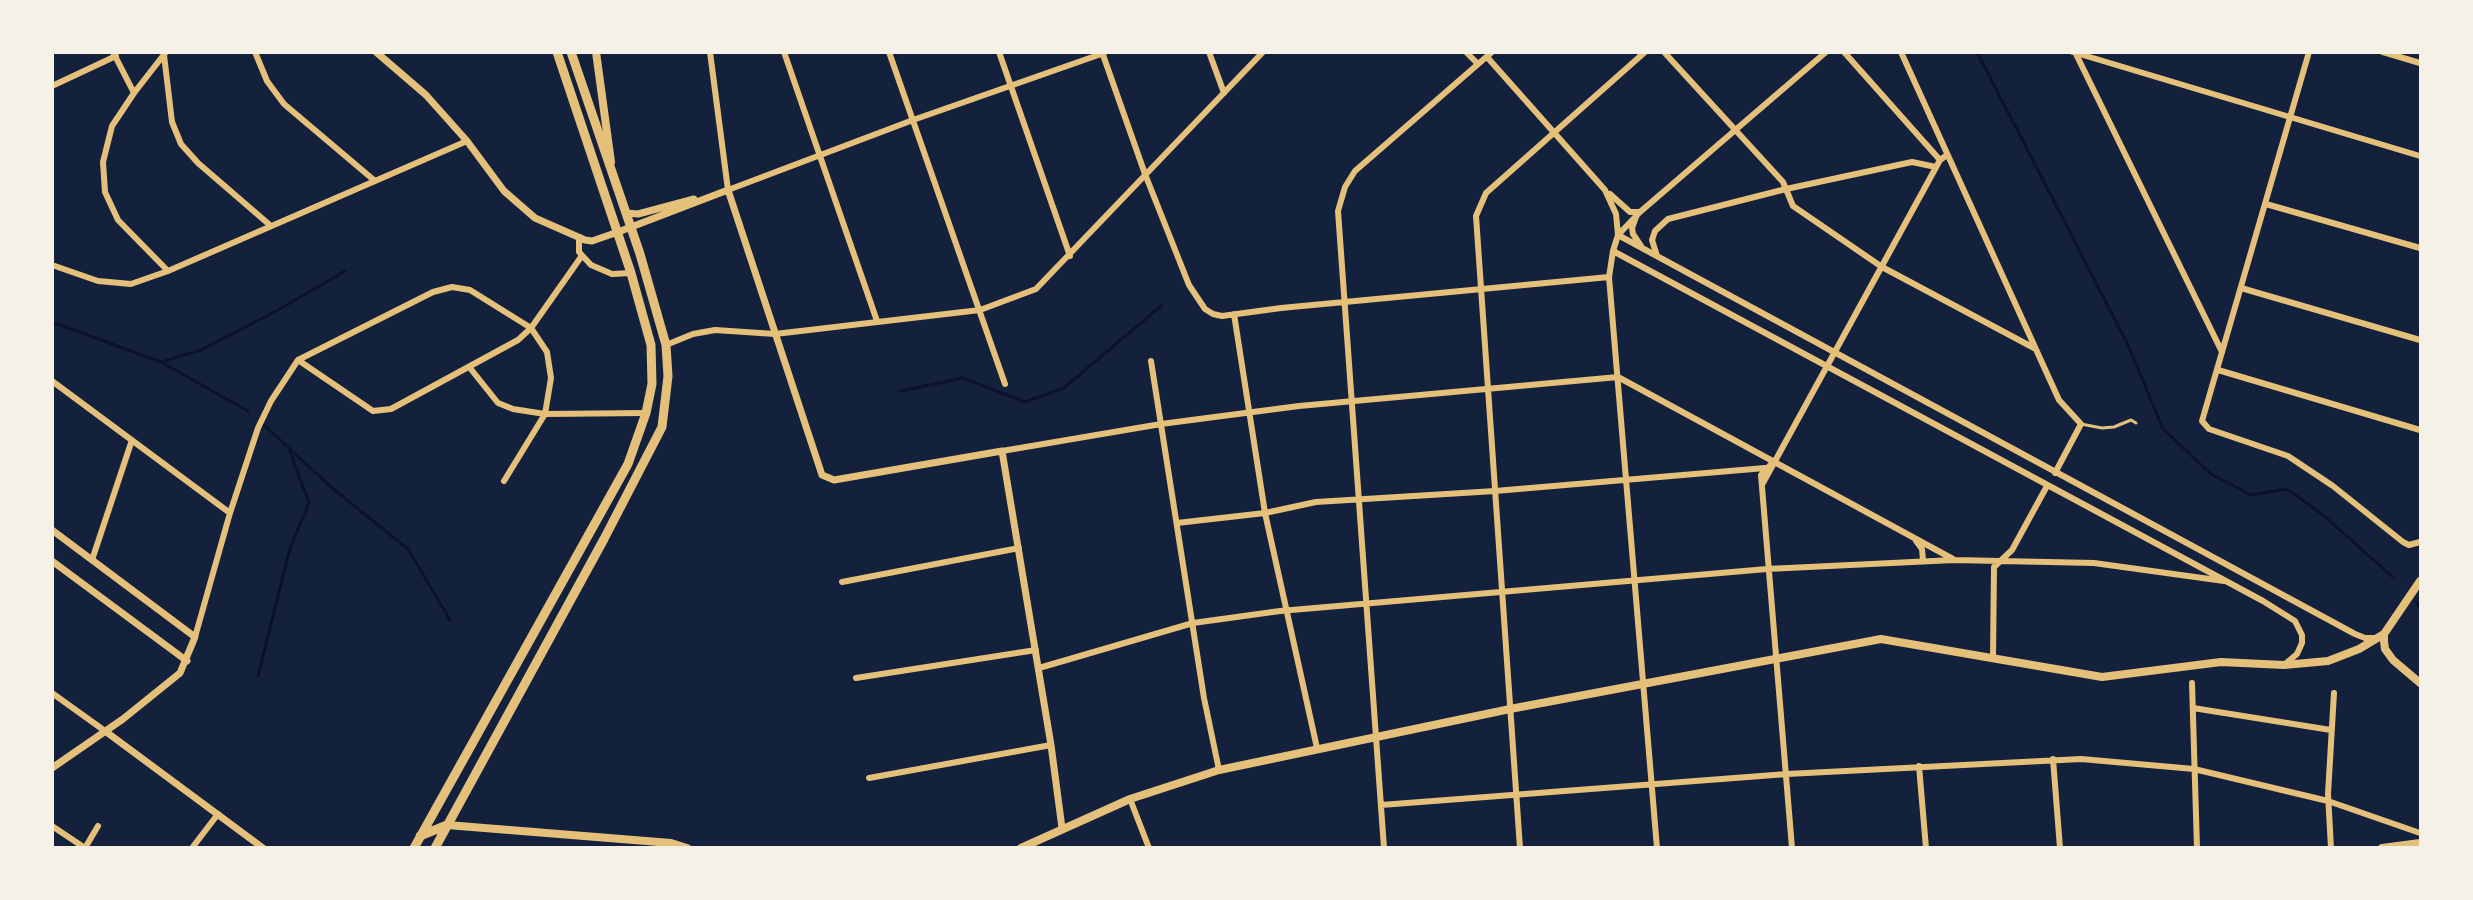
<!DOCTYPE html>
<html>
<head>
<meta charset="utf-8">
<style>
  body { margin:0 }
  #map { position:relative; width:2473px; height:900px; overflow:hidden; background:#14213d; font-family:Helvetica,sans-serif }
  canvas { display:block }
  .frame { position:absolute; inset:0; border:54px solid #f6f1e7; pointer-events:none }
</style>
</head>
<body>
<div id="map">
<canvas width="2473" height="900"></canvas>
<div class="frame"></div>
</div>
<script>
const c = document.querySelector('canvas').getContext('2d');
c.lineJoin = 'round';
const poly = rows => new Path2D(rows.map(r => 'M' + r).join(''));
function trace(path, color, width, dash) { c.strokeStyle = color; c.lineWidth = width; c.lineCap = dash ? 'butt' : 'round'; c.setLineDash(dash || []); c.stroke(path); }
const stream = poly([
  [1977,52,2128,345,2163,429,2211,474,2251,495,2287,489,2323,515,2394,578],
  [52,322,161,362,248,411],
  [161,362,201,350,278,310,345,271],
  [901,391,963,378,1025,402,1064,388,1162,305],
  [264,425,332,488,408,549,450,620],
  [2416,602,2420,608],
  [258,676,290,548,309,503,289,449]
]);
const service = poly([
  [2081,424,2102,428,2114,427,2131,420,2136,423]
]);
const minor = poly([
  [113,52,134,93],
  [166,52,134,93,112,126,103,162,105,192,118,220,168,271],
  [255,52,267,81,284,104,375,181],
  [710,52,728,190,913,120,1104,53],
  [784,52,877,321],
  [889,52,1005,384],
  [999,52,1070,256],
  [1102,52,1145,174,1189,285,1205,309,1213,314,1222,316,1281,308,1609,277],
  [1209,52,1224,93],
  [1466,52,1478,64],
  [1664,52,1783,182,1793,206,1882,267,2034,348],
  [1844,52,1940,160],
  [1901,52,2059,400,2081,424,2055,473],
  [2073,52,2420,156],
  [2309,52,2202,421,2209,429,2288,456,2333,486,2403,542,2409,545,2420,542],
  [2383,52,2420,63],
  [2076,54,2222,352],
  [164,55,172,122,181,144,198,163,271,226],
  [1487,57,1605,190,1616,214,1618,235,2355,634,2365,638,2377,638],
  [52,86,116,56],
  [1610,194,1630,212,1640,212],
  [2266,204,2420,248],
  [1636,217,1632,228,1633,234,1641,246],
  [579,237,579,252,591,265,612,274,631,273],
  [1613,251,2263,601,2295,621,2302,635,2302,643,2297,654,2284,665],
  [1657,256,1652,240,1655,231,1668,219,1786,189,1912,162,1936,167],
  [52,265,98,281,131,284,168,271,467,141],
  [2241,288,2420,340],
  [1234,314,1265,513,1317,748],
  [666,345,693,334,715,330,775,334,980,310,1036,289,1263,52],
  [298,360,373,411,391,409,518,340,531,328,581,257],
  [1151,361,1204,698,1219,770],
  [470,368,498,403,513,409,545,414,646,413],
  [2218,370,2420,430],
  [52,381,230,513],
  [1002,451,1161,424,1299,406,1618,377,1953,559],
  [1774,461,1761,475,1792,848],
  [1763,483,1940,160,1947,155],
  [1177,523,1265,513,1316,502,1495,491,1765,468],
  [1916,541,1922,549,1923,560],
  [92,560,132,440],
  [842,582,1019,548],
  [195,637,230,513,258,428,271,401,298,360,433,292,452,287,470,290,531,328,547,352,551,378,545,414,504,481],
  [1993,658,1994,567,2012,550,2047,486],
  [1039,668,1193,623,1280,611,1767,569,1954,560,2094,563,2224,581],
  [856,678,1036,650],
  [2192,683,2197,848],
  [52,693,105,731],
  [2193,708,2331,730],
  [2053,759,2060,848],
  [1919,766,1926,848],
  [869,778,1051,745],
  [1130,799,1149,848],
  [1381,805,1787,774,2081,759,2194,769,2328,801,2420,833],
  [52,826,85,848],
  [85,848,98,826],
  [192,848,218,814],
  [1384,848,1338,211,1345,187,1355,171,1492,52],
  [1520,848,1476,216,1486,193,1645,52],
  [1657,848,1609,277,1613,251,1618,235,1640,212,1826,52],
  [2331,848,2328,794,2334,693]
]);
const tertiary = poly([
  [376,52,426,95,467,141,504,191,535,218,585,240,592,241,618,232,728,190],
  [728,190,822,475,834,480,1002,451,1051,745,1062,828],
  [626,213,638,214,694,199],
  [52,530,195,637,180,673,123,719,52,768],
  [52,561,187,661],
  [105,731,263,848]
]);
const secondary = poly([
  [596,52,611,162],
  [2420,581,2384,634,2384,641,2385,649,2393,660,2420,683],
  [447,825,671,843,687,848],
  [1021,848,1130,799,1219,770,1510,709,1881,639,2102,677,2221,662,2284,665,2328,661,2359,649,2384,634],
  [2382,848,2420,843]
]);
const primary = poly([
  [420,836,447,825],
  [414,848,628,464,646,413,652,384,651,345,631,273,557,52],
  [435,848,604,539,662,427,668,376,666,345,640,254,571,52]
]);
trace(stream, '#0b132b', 3);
trace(service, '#e5c07b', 3);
trace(minor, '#e5c07b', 6);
trace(tertiary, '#e5c07b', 7);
trace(secondary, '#e5c07b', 8);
trace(primary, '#e5c07b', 9);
</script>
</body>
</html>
